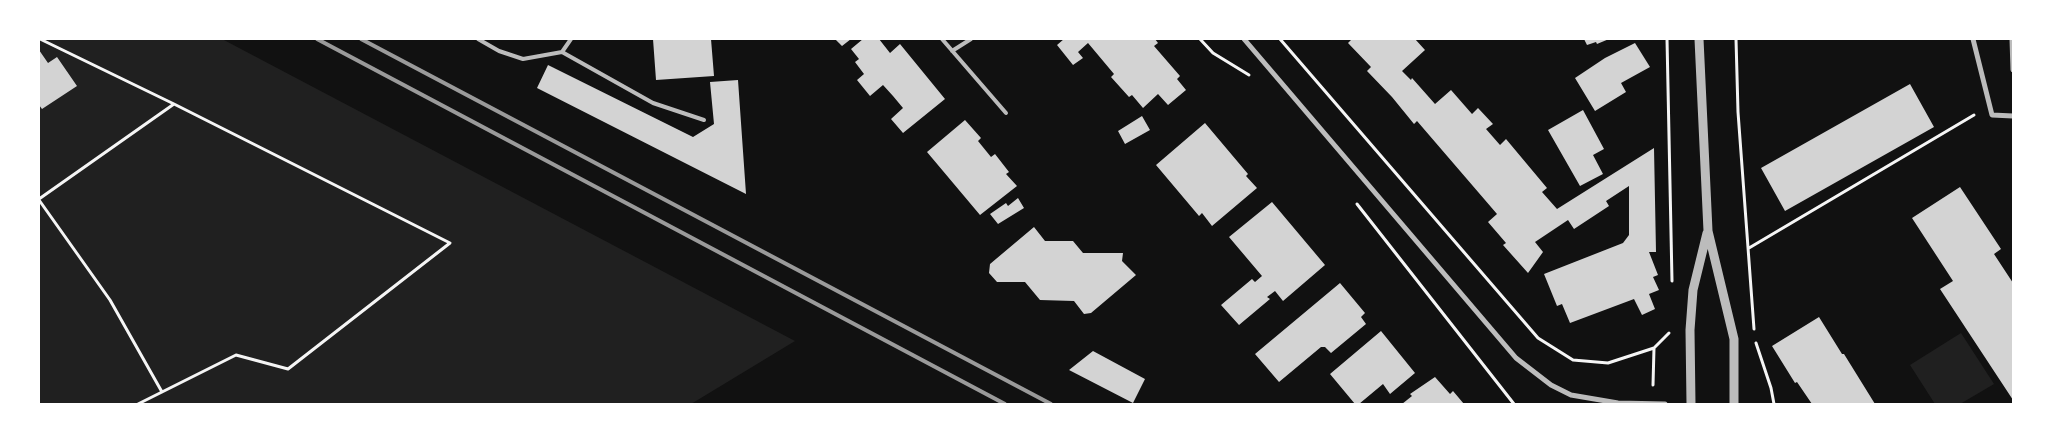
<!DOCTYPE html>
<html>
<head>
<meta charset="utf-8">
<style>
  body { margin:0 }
  #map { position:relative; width:2052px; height:443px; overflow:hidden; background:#111; font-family:"Exo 2",sans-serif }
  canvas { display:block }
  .frame { position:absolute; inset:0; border:40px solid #fff; pointer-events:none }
</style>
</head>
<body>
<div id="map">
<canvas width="2052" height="443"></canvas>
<div class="frame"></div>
</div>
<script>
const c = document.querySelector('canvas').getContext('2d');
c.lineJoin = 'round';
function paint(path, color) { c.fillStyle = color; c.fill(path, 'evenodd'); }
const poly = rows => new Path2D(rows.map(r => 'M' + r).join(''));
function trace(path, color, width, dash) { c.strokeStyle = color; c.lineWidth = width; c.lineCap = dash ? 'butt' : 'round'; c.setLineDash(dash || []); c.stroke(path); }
const green = poly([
  [39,39,222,39,795,341,691,404,39,404],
  [1961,333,1994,384,1960,404,1935,404,1910,365]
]);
const building = poly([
  [653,39,711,39,714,76,656,80],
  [835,39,851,39,842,46],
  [863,39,879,39,890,53,900,44,945,99,903,133,891,119,903,108,893,96,883,85,870,96,857,80,864,74,855,62,859,59,851,49],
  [1064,39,1155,39,1158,43,1154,46,1180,76,1177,79,1186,90,1168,105,1158,94,1143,108,1132,95,1129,97,1111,77,1114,74,1088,43,1078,52,1083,58,1073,65,1057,45],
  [1352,39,1415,39,1425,50,1402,71,1411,80,1412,78,1435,104,1451,90,1472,114,1478,108,1493,124,1486,129,1500,145,1506,139,1547,188,1542,192,1557,209,1654,148,1656,252,1649,252,1658,275,1653,277,1659,290,1649,294,1655,309,1642,315,1634,299,1570,323,1562,304,1557,306,1544,274,1623,243,1629,235,1629,186,1606,201,1609,206,1574,229,1568,220,1535,242,1543,252,1528,273,1503,245,1506,243,1488,222,1497,214,1417,121,1414,124,1392,97,1367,71,1371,67,1348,43],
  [1584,39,1609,39,1597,44,1596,42,1587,45],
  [1635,43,1650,67,1621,83,1626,92,1595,111,1575,78,1605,58],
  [39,50,48,63,57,57,77,86,42,109,39,105],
  [548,65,693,137,714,124,710,82,738,80,746,194,537,88],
  [1910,84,1934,127,1785,211,1761,168],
  [1583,110,1604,149,1593,155,1603,174,1580,186,1548,130],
  [1142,116,1150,130,1125,144,1118,131],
  [965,120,981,138,978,141,991,157,995,154,1009,172,1006,174,1017,186,980,215,927,152],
  [1205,123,1248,174,1246,176,1257,188,1212,226,1202,213,1199,216,1156,165],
  [1960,187,2001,249,1994,254,2013,283,2013,400,1940,289,1953,281,1912,218],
  [1018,198,1024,208,998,224,990,214,1006,203,1008,206],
  [1272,202,1325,265,1283,301,1275,291,1267,297,1270,299,1239,325,1221,305,1252,279,1255,282,1262,276,1229,237],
  [1034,227,1045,241,1073,241,1083,253,1123,253,1122,261,1136,275,1091,313,1084,314,1074,301,1040,300,1025,282,997,282,989,273,990,264],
  [1340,283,1365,313,1361,317,1366,324,1331,353,1325,347,1321,347,1279,382,1255,354],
  [1819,317,1842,354,1844,354,1875,404,1812,404,1797,382,1795,383,1772,346],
  [1381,331,1415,373,1390,394,1383,384,1359,404,1355,404,1330,374],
  [1093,351,1145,379,1133,403,1069,370],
  [1435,377,1450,394,1453,391,1464,404,1402,404,1412,396,1410,394]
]);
const path = poly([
  [1200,39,1213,53,1249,75],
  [1280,39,1538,338,1573,360,1608,363,1654,348,1669,333],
  [1667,39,1672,281],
  [1736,39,1738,112,1754,329],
  [39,199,174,104,40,39],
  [39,200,110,300,162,392],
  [1357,204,1514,404],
  [1749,248,1974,115],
  [1756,343,1771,388,1774,404],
  [1653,385,1654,348],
  [138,404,236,355,288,369,450,243,174,104]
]);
const service = poly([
  [478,39,499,51,523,59,562,52,653,103,704,120],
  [942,39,1006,113],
  [952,51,971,39],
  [562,52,571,39]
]);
const minor = poly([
  [1244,39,1516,358,1551,385,1571,395,1618,403,1665,404],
  [1973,39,1992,115,2013,116],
  [2012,39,2013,70]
]);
const tertiary = poly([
  [1699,39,1708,231,1734,339,1734,404],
  [1691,404,1690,330,1693,290,1707,233]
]);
const rail = poly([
  [317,39,1005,404],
  [361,39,1051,404]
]);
paint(green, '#202020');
paint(building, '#d3d3d3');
trace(path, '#f5f5f5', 3);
trace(service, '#bcbcbc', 4);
trace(minor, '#bcbcbc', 5);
trace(tertiary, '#bcbcbc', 9);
trace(rail, '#9a9a9a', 4);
</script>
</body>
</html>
